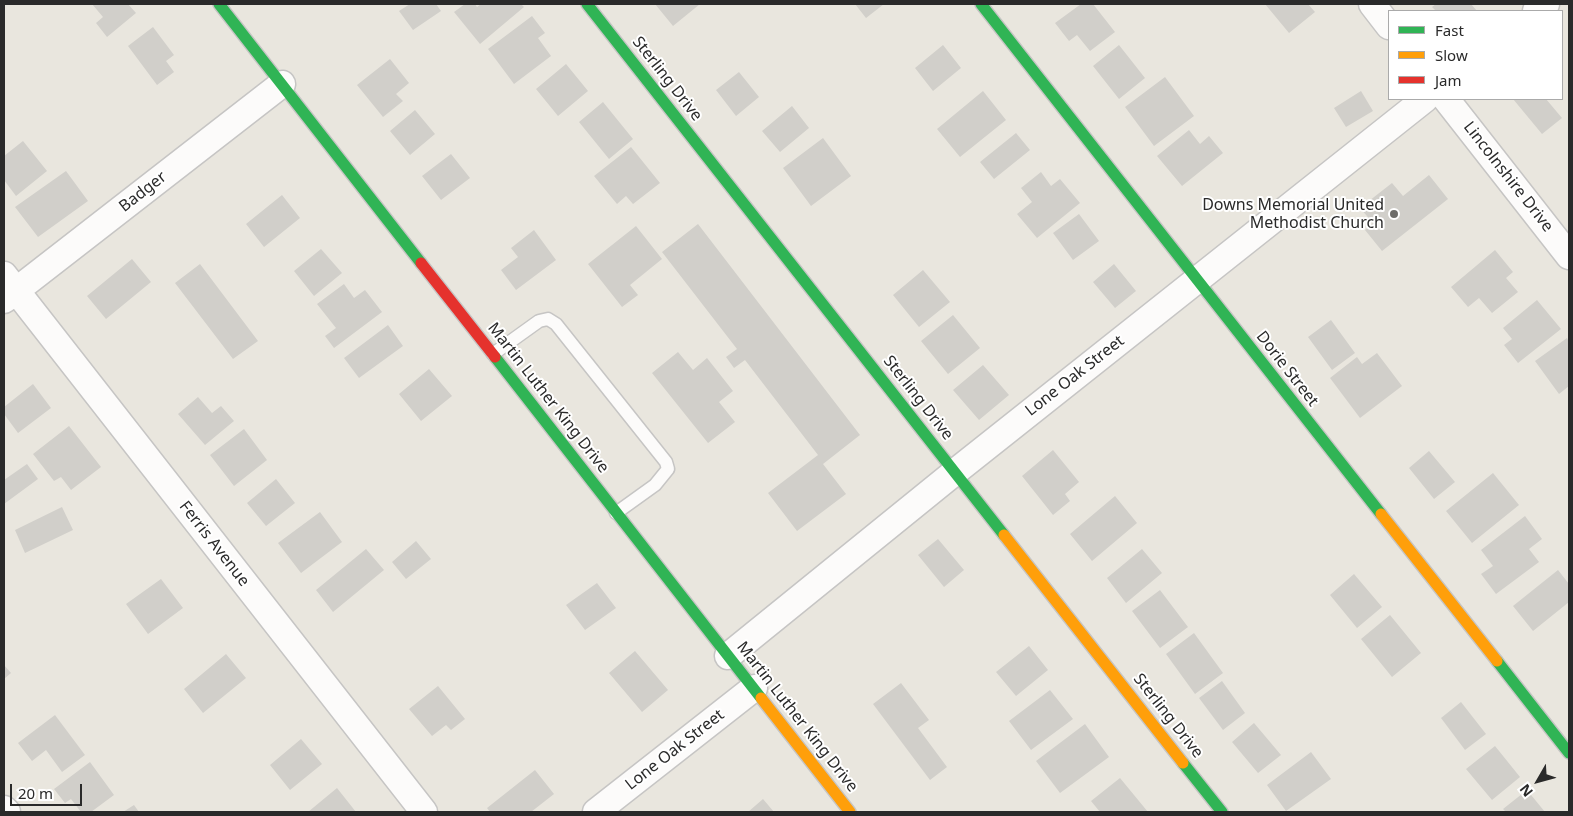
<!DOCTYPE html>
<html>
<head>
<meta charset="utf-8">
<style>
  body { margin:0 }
  #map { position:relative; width:1573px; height:816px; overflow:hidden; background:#e9e6de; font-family:"Noto Sans",sans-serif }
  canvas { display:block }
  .frame { position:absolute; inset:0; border:5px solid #2a2a2a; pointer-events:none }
  .legend { position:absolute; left:1388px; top:10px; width:175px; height:90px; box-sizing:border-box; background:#fff; border:1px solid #aaa; margin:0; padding:6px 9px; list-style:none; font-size:15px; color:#2a2a2a }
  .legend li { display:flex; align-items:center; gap:10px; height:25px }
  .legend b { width:25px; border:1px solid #aaa }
  .north { position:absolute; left:1513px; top:756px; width:50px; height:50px; -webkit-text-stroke:4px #fff; paint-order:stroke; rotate:232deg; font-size:14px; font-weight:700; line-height:20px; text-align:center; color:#2a2a2a }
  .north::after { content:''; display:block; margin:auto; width:18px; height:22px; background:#2a2a2a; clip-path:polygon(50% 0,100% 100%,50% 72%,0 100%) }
  .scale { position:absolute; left:10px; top:784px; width:72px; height:22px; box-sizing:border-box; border:2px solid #2a2a2a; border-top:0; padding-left:6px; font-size:15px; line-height:18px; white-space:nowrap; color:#2a2a2a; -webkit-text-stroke:4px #fff; paint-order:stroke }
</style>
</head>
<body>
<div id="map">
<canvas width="1573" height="816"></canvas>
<div class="frame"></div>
<ul class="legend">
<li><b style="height:6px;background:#30b455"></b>Fast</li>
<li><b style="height:6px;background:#ff9f0a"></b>Slow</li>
<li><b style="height:6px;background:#e5322d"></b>Jam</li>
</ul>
<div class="north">N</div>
<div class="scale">20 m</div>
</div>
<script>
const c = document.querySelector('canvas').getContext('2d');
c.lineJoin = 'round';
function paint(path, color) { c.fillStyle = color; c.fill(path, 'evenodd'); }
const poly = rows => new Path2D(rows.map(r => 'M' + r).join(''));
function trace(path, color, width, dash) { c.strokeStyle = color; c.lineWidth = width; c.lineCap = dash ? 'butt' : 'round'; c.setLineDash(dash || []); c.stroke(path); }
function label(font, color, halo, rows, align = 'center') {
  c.font = font + ' "Noto Sans",sans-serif'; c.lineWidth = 4; c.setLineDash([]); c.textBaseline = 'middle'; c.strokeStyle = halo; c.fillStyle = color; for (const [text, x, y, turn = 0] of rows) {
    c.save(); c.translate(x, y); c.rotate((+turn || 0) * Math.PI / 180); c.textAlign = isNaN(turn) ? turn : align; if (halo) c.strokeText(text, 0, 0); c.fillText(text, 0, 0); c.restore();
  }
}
const building = poly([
  [92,4,128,4,136,13,107,37,96,23,103,17],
  [410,4,436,4,441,11,413,30,399,11],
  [465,4,475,4,477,7,481,4,521,4,524,7,480,44,454,12],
  [655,4,700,4,673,26],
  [855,4,884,4,866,18],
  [1081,4,1093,4,1115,32,1090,51,1077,35,1069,41,1055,23],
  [1265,4,1308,4,1315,12,1289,33],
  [1436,4,1471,4,1477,11,1436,11,1432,7],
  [532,16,545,33,538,38,551,56,514,84,488,49],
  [153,27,174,55,166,61,174,72,157,85,128,46],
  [943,45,961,68,933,91,915,68],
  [1119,45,1145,78,1119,99,1093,66],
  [390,59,409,83,396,94,403,101,383,117,357,85],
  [566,64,588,91,558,116,536,89],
  [739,72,759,97,736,116,716,90],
  [1165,77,1194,116,1154,146,1125,107],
  [983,91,1006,120,960,157,937,129],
  [1361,91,1373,111,1346,127,1334,108],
  [1513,99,1546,99,1562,118,1542,134],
  [603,102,633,139,609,159,579,122],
  [792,106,809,128,780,152,762,131],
  [415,110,435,134,410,155,390,131],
  [1189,130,1200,144,1209,136,1223,153,1182,186,1157,156],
  [1016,133,1030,150,994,179,980,162],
  [823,138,851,176,811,206,783,168],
  [23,141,47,171,16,196,4,180,4,156],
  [631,147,660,183,633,204,626,196,617,204,594,176],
  [451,154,470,178,441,200,422,176],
  [66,171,88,201,38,237,15,207],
  [1041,172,1051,186,1060,179,1080,203,1037,238,1017,214,1032,202,1021,188],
  [1429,175,1448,199,1382,251,1365,230,1373,223,1360,208,1392,183,1403,196],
  [282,195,300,218,264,247,246,224],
  [1079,214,1099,241,1073,260,1053,233],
  [698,224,860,435,823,464,846,494,797,531,768,493,818,455,745,360,734,368,726,357,737,349,662,252],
  [636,226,662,259,630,285,638,295,622,307,588,264],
  [534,230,556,260,516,290,501,270,518,257,511,248],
  [321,249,342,273,314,296,294,271],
  [1495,250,1513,272,1506,278,1518,292,1492,313,1479,298,1468,307,1451,287],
  [132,259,151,282,106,319,87,296],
  [200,264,258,341,233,359,175,283],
  [1114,264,1136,291,1115,308,1093,282],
  [923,270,950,302,919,327,893,295],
  [344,284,354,298,365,290,382,312,334,348,325,336,336,328,317,304],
  [1537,300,1561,329,1518,363,1504,345,1512,339,1503,328],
  [953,315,980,348,948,374,921,341],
  [1331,320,1355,353,1332,370,1308,337],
  [388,325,403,346,359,378,344,358],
  [1567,338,1569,342,1569,386,1559,394,1535,361],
  [678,352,693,370,707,358,733,391,719,402,735,422,708,443,652,373],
  [1377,353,1402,386,1360,418,1330,378,1357,357,1362,364],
  [983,365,1009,395,979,420,953,390],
  [429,369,452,396,421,421,399,394],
  [33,384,51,408,18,433,4,414,4,407],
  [198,397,212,413,221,406,234,421,205,445,178,414],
  [69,426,101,467,71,490,61,477,54,481,33,454],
  [244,429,267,460,234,486,210,455],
  [1053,450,1079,482,1065,494,1070,501,1053,515,1022,476],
  [1429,451,1455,482,1434,499,1409,468],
  [27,464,38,479,4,504,4,480],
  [1493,473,1519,505,1472,543,1446,511],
  [276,479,295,503,266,526,247,503],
  [1115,496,1137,523,1092,561,1070,534],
  [62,507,73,530,25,553,15,530],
  [320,512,342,542,301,573,278,543],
  [1525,516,1542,539,1529,549,1539,562,1496,594,1481,574,1493,566,1481,550],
  [938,539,964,570,944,587,918,555],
  [416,541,431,559,406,579,392,562],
  [366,549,384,570,333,612,316,590],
  [1142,549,1162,573,1126,603,1107,578],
  [1558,570,1569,584,1569,602,1533,631,1513,606],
  [1354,574,1382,607,1357,628,1330,595],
  [161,579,183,608,148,634,126,604],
  [597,583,616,608,585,630,566,605],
  [1160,590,1188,627,1160,648,1132,611],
  [1390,615,1421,653,1392,677,1361,639],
  [1194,633,1223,673,1195,694,1166,654],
  [1029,646,1048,670,1016,696,996,672],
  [635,651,668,690,642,712,609,673],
  [226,654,246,678,203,713,184,689],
  [4,665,11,673,4,679],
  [1222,681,1245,713,1223,730,1199,698],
  [901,683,929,720,918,728,947,767,930,780,873,704],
  [438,686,465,719,451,730,446,725,432,736,409,709],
  [1050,690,1073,719,1031,750,1009,721],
  [1461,702,1486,734,1465,750,1441,718],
  [55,715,85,755,62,772,46,750,32,761,18,743],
  [1254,723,1281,755,1258,773,1232,742],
  [1085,724,1109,757,1060,793,1036,761],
  [301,739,322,764,290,790,270,765],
  [1495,746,1520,777,1492,800,1466,769],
  [1311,752,1331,779,1286,811,1267,785],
  [90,762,114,795,91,812,81,812,71,799,65,803,54,789],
  [535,770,554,794,531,812,490,812,487,808],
  [1120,778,1148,812,1100,812,1091,801],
  [337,788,356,812,308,812],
  [1527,790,1545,812,1506,812,1503,809],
  [763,799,774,812,748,812],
  [134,805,139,812,123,812]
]);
const lane = poly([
  [493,354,539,321,548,319,556,324,666,462,668,469,655,485,616,513]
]);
const street = poly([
  [1372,4,1389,26],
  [1536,11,1546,4],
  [1446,99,1569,256],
  [4,275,424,812],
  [4,300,282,84],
  [728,656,955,472,1425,99],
  [4,809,7,812],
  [596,812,754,688]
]);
const fast = poly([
  [219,4,421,263],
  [587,4,1004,535],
  [981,4,1381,514],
  [495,357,761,698],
  [1497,661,1569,753],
  [1183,763,1222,812]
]);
const slow = poly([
  [1381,514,1497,661],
  [1004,535,1183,763],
  [761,698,850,812]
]);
const jam = poly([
  [421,263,495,357]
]);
const markers = [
  [1394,214,5,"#6d6c69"]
];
const streetNames = [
  ["Sterling Drive",667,79,52],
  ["Lincolnshire Drive",1508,177,52],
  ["Badger",143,192,-38],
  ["Dorie Street",1287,369,52],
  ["Lone Oak Street",1075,376,-38],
  ["Martin Luther King Drive",548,398,52],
  ["Sterling Drive",918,398,52],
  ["Ferris Avenue",214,544,52],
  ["Sterling Drive",1168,716,52],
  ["Martin Luther King Drive",797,717,52],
  ["Lone Oak Street",675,750,-38]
];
const poiNames = [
  ["Downs Memorial United",1384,205],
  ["Methodist Church",1384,223]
];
paint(building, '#d1cfca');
trace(lane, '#c6c5c4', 15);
trace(street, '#c6c5c4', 29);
trace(fast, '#c6c5c4', 14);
trace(slow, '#c6c5c4', 14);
trace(jam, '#c6c5c4', 14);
trace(lane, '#fcfbfa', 12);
trace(street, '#fcfbfa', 26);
trace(fast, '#30b455', 11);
trace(slow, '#ff9f0a', 11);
trace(jam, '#e5322d', 11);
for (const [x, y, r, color] of markers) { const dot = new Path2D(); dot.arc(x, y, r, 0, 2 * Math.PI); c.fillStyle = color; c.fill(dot); trace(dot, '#fff', 2); }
label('16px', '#2a2a2a', '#fff', streetNames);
label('16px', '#2a2a2a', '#fff', poiNames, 'right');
</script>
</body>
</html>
